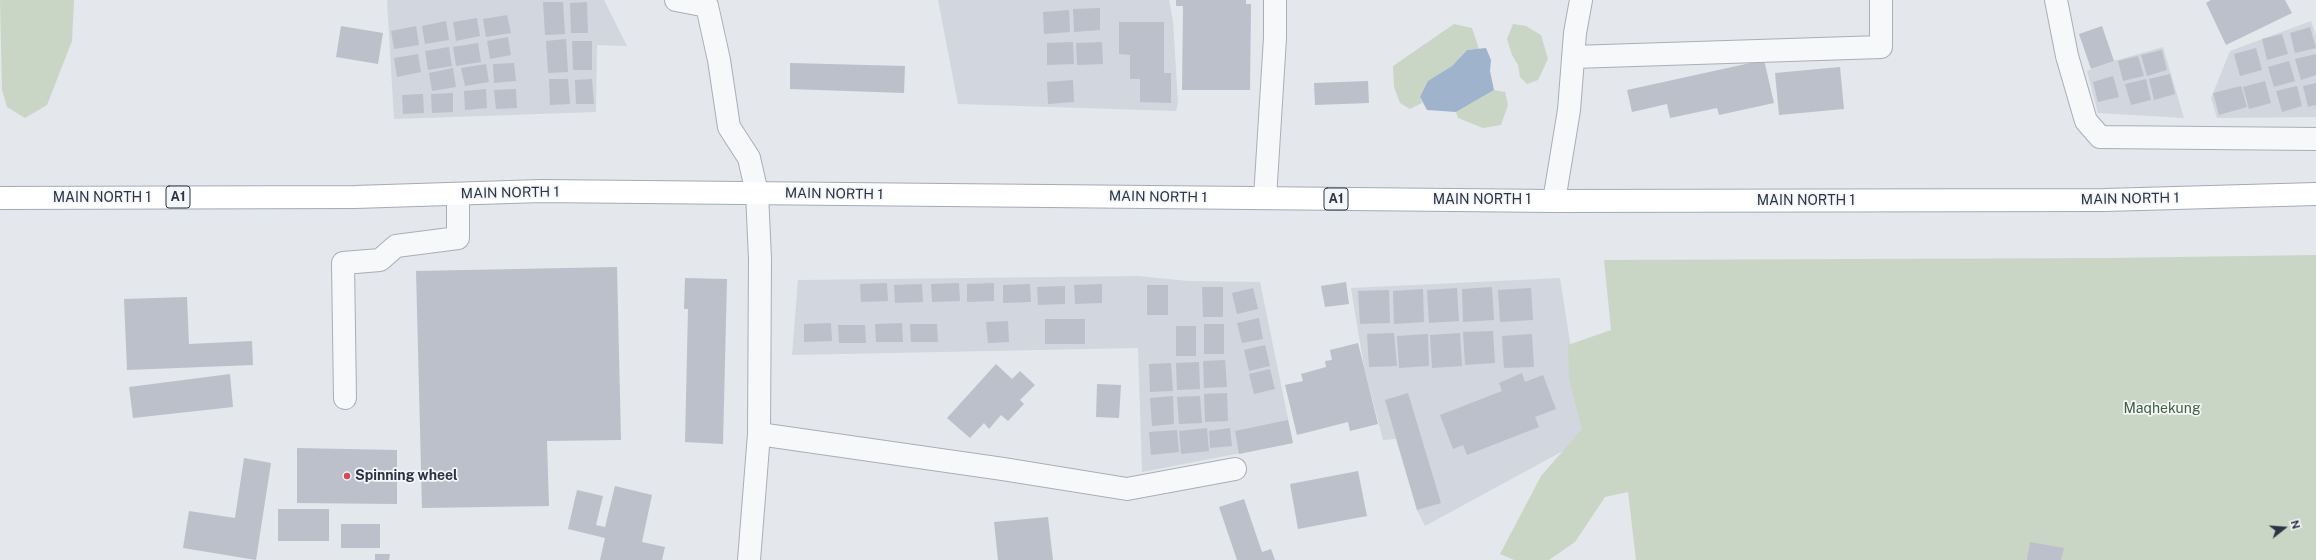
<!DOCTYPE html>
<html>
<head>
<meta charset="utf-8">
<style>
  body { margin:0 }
  #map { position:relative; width:2316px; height:560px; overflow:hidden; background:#e4e7ec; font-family:"Public Sans",sans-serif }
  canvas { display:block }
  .north { position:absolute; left:2264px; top:508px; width:40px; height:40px; -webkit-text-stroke:3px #f4f6f9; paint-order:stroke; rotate:73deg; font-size:11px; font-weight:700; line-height:16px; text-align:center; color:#2b3445 }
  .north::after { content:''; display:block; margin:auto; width:14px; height:18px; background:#2b3445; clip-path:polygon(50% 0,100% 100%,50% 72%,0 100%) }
</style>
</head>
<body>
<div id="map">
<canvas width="2316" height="560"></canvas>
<div class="north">N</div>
</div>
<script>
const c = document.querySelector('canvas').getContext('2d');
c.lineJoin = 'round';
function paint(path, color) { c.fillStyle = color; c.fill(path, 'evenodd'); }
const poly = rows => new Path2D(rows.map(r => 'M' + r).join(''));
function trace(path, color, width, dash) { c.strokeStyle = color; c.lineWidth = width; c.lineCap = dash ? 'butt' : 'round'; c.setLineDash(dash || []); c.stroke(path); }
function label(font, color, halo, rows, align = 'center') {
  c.font = font + ' "Public Sans",sans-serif'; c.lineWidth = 3.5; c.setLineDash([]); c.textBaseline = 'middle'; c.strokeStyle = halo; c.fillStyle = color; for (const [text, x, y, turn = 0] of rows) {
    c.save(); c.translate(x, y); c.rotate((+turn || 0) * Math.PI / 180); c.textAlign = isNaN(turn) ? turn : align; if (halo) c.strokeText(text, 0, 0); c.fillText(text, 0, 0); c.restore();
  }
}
const built = poly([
  [387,0,604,0,627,46,597,45,596,112,394,119],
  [938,0,1169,0,1173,21,1178,103,1176,111,958,104],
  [2311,21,2316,35,2316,117,2217,118,2211,98,2230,51],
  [2163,47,2184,118,2098,113,2087,71,2114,61],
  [1138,276,1188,281,1260,282,1293,443,1142,472,1138,348,792,355,798,280],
  [1560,278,1585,439,1425,526,1417,510,1396,439,1383,440,1364,367,1351,288]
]);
const green = poly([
  [0,0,74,0,72,41,47,105,25,118,7,107,2,90],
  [1454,24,1472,28,1479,49,1467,50,1452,66,1429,81,1420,97,1422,103,1410,109,1400,103,1394,87,1393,66],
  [1513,24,1526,26,1541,35,1548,59,1538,80,1527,84,1520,77,1518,65,1512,55,1507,39],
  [1494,90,1505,92,1508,105,1501,125,1483,128,1458,118,1456,112],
  [2316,255,2316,560,1636,560,1628,492,1605,497,1575,542,1549,560,1514,560,1500,554,1541,476,1582,429,1569,379,1568,345,1611,330,1604,260,2108,258]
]);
const water = poly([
  [1486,48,1491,60,1490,71,1494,90,1456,112,1427,110,1420,97,1428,81,1452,66,1467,50]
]);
const building = poly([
  [1176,0,1246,0,1246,4,1251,4,1250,90,1182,90,1183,6,1176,6],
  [2211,0,2285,0,2292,13,2226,45,2206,3],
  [543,2,563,2,565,34,545,35],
  [587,2,588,33,571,33,570,3],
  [1100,8,1100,30,1074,32,1073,9],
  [1069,10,1070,32,1044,34,1043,12],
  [507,15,511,33,486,37,483,19],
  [477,18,480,36,456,41,453,22],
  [446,21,449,40,425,44,422,26],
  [1119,22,1164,22,1164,73,1171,73,1171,103,1140,102,1140,79,1130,79,1130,55,1119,54],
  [341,26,383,33,378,64,336,57],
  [416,26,419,45,394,49,391,31],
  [2102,26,2114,61,2091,69,2079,34],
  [2310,27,2316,48,2295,53,2290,33],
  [2282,34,2288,54,2267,60,2262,39],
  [508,37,511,55,490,59,487,41],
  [566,39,568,72,548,73,546,41],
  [572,41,592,41,592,70,573,70],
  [1073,42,1074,64,1047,65,1047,43],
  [1102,42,1103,64,1077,65,1076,43],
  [478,43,481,62,456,66,453,47],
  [449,47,452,66,428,70,425,51],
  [2256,48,2262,70,2240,76,2234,54],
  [2162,50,2167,70,2147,76,2141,55],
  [418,54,421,72,397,77,394,58],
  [2316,54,2316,75,2301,80,2295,59],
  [2138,56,2144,76,2123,81,2118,61],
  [1764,60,1774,103,1719,115,1717,108,1670,118,1667,104,1632,112,1627,90],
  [2289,61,2295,81,2274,87,2268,67],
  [514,63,516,81,494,83,493,64],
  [790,63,905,66,904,93,790,89],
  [486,64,489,82,465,86,461,68],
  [1840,67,1844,109,1779,115,1775,73],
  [453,68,456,87,432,91,429,73],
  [2170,74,2175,94,2154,100,2149,79],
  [2113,76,2119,97,2098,102,2093,82],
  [549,79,568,79,570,104,550,105],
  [592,79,594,104,576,104,575,80],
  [2146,79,2151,100,2131,105,2125,84],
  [1073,80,1074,102,1048,104,1047,82],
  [1368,81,1369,103,1315,105,1314,83],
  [2265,81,2271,103,2249,109,2243,87],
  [2316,83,2316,105,2308,107,2303,86],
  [2241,86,2247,107,2219,115,2213,93],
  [2297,86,2302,106,2282,112,2276,91],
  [486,89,487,108,465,110,464,91],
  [516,89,517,108,496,109,494,90],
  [453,93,453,112,432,113,431,94],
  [423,94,424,113,403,114,402,95],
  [617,267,621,440,547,441,549,506,422,508,416,271],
  [685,278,727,279,723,444,685,442,688,309,684,309],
  [1346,282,1349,304,1325,307,1321,286],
  [887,283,888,301,861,302,860,284],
  [959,283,960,301,932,302,931,284],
  [994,283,994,301,967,302,967,284],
  [922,284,923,302,895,303,894,285],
  [1030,284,1031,302,1003,303,1003,285],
  [1102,284,1102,303,1075,304,1074,285],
  [1147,285,1168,285,1168,315,1147,315],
  [1065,286,1065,304,1038,305,1037,287],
  [1202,287,1223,287,1223,317,1203,317],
  [1492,287,1494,320,1463,322,1462,289],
  [1253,288,1258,309,1237,314,1232,293],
  [1457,288,1459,321,1429,323,1427,290],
  [1531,288,1533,320,1500,322,1498,290],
  [1423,289,1424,322,1394,324,1393,291],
  [1389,290,1390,323,1360,324,1358,291],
  [187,297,189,344,252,341,253,365,127,370,124,299],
  [1259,318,1263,339,1242,343,1237,323],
  [1045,319,1085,319,1085,344,1045,344],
  [1008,321,1009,342,988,343,986,322],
  [831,323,832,341,804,342,804,324],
  [902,323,903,342,876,342,875,324],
  [910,324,937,324,938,342,911,342],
  [1204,324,1224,324,1224,354,1204,354],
  [838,325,865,325,866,343,839,343],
  [1176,326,1196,326,1196,356,1176,356],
  [1493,331,1495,363,1465,365,1463,332],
  [1394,333,1397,366,1369,367,1367,334],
  [1460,333,1462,366,1432,368,1430,335],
  [1428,334,1429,366,1399,368,1397,336],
  [1532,334,1534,367,1504,368,1502,336],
  [1358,343,1378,424,1350,431,1348,422,1297,435,1285,385,1303,381,1301,374,1326,367,1325,361,1332,360,1330,350],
  [1265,345,1270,366,1249,371,1244,350],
  [1225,360,1227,387,1204,388,1203,361],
  [1199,362,1200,389,1177,390,1176,363],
  [1171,363,1173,391,1150,392,1149,364],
  [996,364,1012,379,1020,371,1035,385,1020,400,1024,404,1008,421,1001,415,989,429,984,423,970,438,947,418],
  [1270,369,1275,389,1254,394,1249,374],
  [1522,373,1525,382,1543,375,1556,409,1535,417,1539,427,1467,455,1463,445,1453,449,1440,415,1502,391,1499,383],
  [230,374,233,407,133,418,129,387],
  [1097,384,1121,385,1119,418,1096,417],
  [1227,393,1228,421,1205,422,1204,394],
  [1408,393,1441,503,1417,510,1385,400],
  [1173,396,1174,424,1152,426,1150,398],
  [1200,396,1202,423,1179,424,1177,397],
  [1288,420,1293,443,1239,454,1235,431],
  [1207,428,1209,451,1181,454,1179,431],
  [1230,428,1232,446,1210,448,1209,431],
  [1177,430,1179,452,1151,455,1149,432],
  [297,448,397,450,397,504,297,503],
  [244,458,271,463,256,560,183,548,189,511,235,518],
  [1358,471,1367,516,1298,529,1290,484],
  [615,486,652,495,642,542,665,547,662,560,600,560,605,538,568,529,577,490,603,496,596,525,605,527],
  [1244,499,1262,552,1271,549,1275,560,1237,560,1219,507],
  [278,509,329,509,329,541,278,541],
  [1048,517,1053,560,998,560,994,522],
  [341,524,380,524,380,548,341,548],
  [2030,542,2064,548,2061,560,2027,560],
  [375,554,390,554,389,560,375,560]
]);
const minor = poly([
  [676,0,707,6,719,60,729,127,749,158,757,193,760,259,759,434,749,560],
  [2056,0,2067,56,2086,121,2100,137,2316,139],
  [1573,57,1881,47,1881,0],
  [1265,198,1275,38,1275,0],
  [1554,201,1569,110,1575,33,1581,0],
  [345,398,343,263,380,260,396,246,458,238,458,194],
  [759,434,1003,469,1127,489,1235,469]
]);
const major = poly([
  [0,198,355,197,541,191,1554,201,2105,200,2316,194]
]);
const markers = [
  [347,476,4,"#d1495b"]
];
const shields = [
  [178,197,24],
  [1336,199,24]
];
const shieldNames = [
  ["A1",178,197],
  ["A1",1336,199]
];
const streetNames = [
  ["MAIN NORTH 1",510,193,-1],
  ["MAIN NORTH 1",834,194,1],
  ["MAIN NORTH 1",1158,197,1],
  ["MAIN NORTH 1",102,198],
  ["MAIN NORTH 1",2130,199,-1],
  ["MAIN NORTH 1",1482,200],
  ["MAIN NORTH 1",1806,201]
];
const parkNames = [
  ["Maqhekung",2162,409]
];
const poiNames = [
  ["Spinning wheel",355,476]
];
paint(built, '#d2d6de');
paint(green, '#c9d6c5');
paint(water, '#9fb4cc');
paint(building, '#bbc0ca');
trace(minor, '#a9aeb7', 24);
trace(major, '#a3abb8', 24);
trace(minor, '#f7f8fa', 22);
trace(major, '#fff', 22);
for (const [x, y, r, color] of markers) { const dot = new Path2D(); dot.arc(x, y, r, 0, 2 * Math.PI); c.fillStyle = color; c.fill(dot); trace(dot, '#f4f6f9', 1.5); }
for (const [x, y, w] of shields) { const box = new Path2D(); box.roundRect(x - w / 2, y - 11, w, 22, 3); c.fillStyle = '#f4f6f9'; c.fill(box); trace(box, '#2b3445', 1); }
label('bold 13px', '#2b3445', null, shieldNames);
label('14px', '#2b3445', '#f4f6f9', streetNames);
label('14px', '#3f6138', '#f4f6f9', parkNames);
label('bold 14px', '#2b3445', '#f4f6f9', poiNames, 'left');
</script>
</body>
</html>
